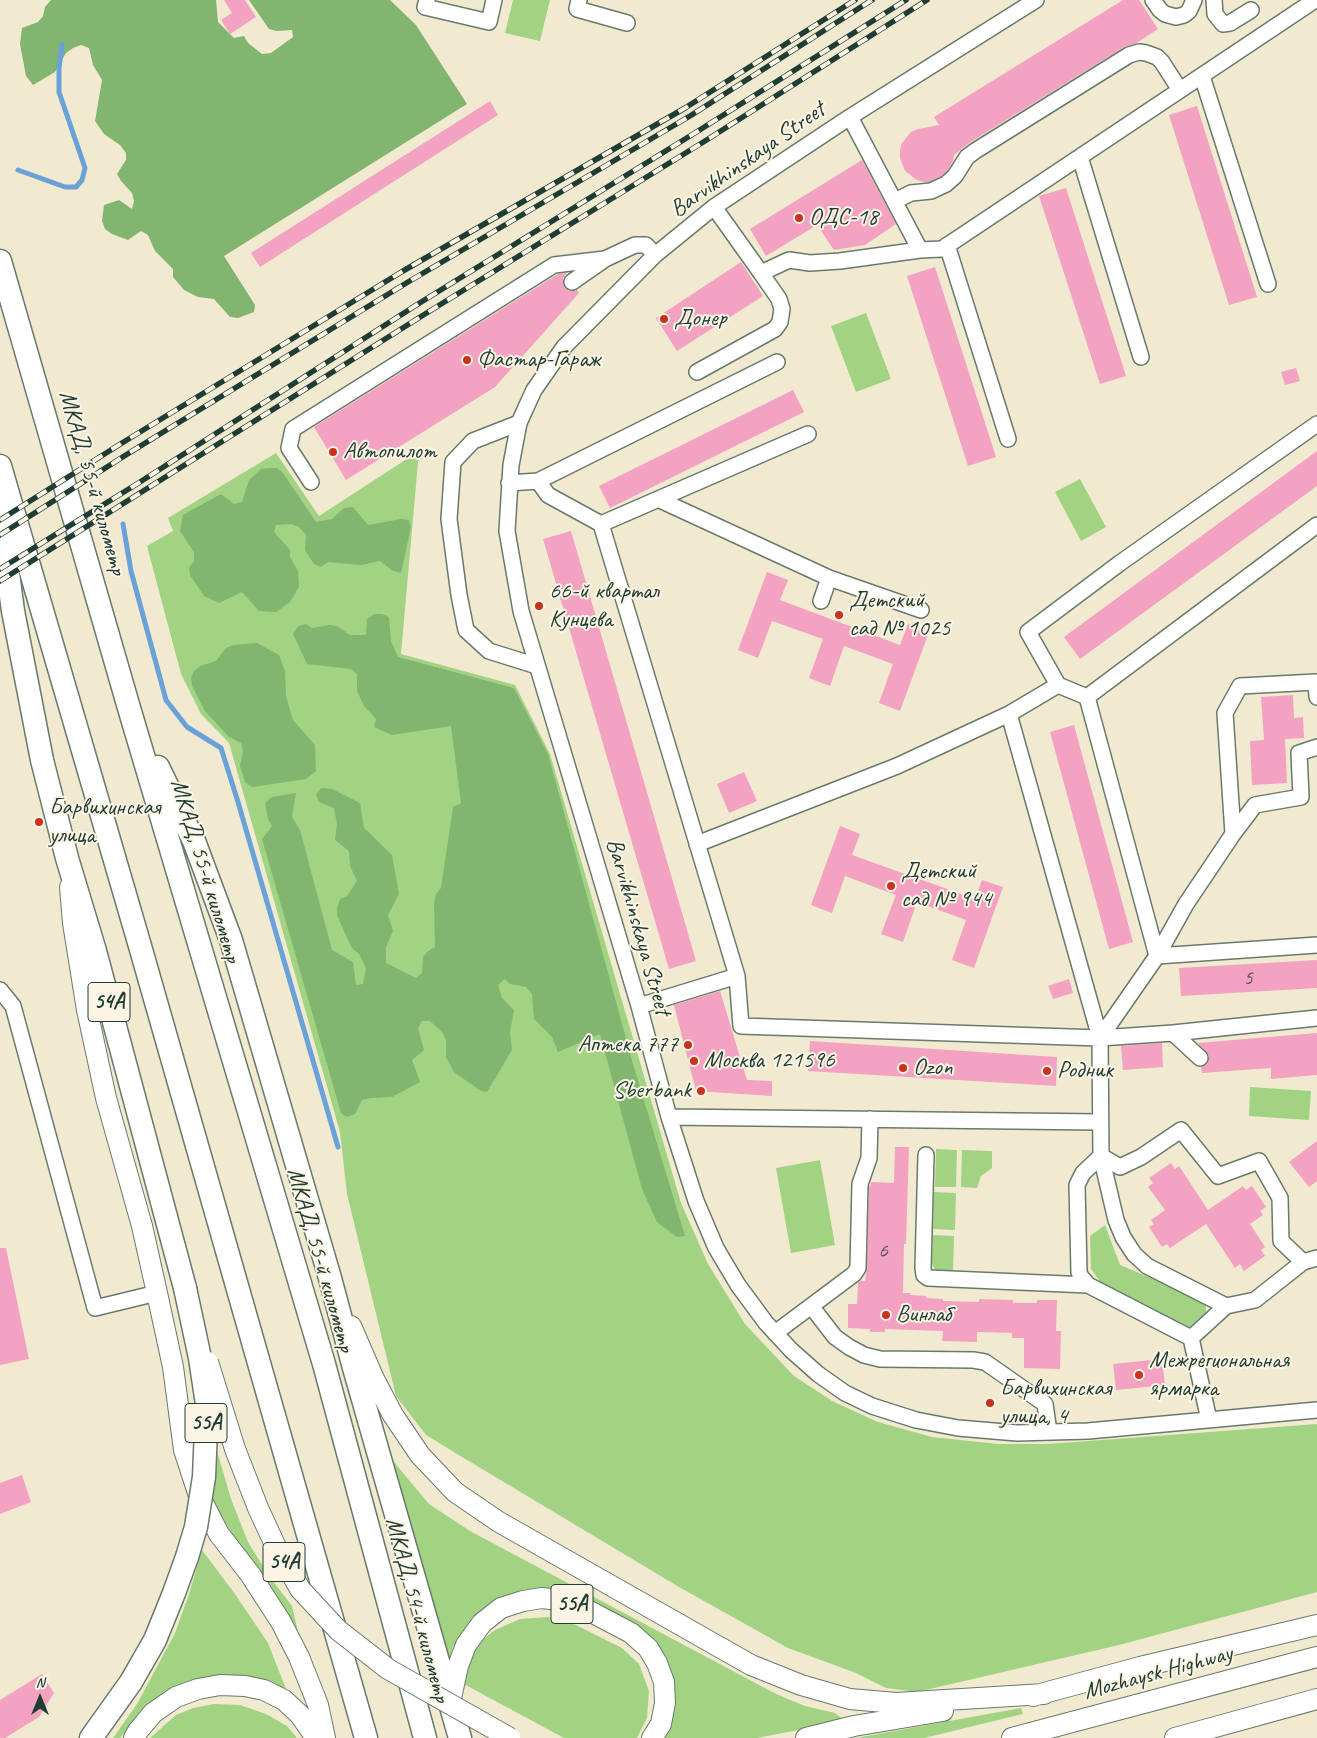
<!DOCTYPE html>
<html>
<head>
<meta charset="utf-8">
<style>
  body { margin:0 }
  #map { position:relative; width:1317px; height:1738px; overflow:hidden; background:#f1ead0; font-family:Caveat,sans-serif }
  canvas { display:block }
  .north { position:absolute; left:15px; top:1673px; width:50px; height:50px; -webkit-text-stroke:4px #fcf5e5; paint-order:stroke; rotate:0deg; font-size:14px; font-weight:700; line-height:20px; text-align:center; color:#1f3d34 }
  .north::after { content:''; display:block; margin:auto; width:18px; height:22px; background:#1f3d34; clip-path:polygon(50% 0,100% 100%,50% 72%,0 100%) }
</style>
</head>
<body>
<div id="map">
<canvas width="1317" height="1738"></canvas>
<div class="north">N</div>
</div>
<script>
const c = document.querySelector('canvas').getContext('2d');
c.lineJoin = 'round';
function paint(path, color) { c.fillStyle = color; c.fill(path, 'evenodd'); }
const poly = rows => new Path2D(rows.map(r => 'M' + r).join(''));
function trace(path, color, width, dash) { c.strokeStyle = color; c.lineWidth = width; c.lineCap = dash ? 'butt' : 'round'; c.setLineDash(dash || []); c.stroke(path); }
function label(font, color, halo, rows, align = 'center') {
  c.font = font + ' Caveat,sans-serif'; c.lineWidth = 4; c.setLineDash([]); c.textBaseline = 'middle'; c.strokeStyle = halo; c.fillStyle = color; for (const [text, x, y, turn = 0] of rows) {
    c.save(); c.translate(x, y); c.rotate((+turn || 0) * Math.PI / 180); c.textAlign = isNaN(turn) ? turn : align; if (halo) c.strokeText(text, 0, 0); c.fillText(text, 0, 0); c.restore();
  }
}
const green = poly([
  [513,0,550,0,540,41,505,33],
  [866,313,891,379,856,392,831,326],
  [419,451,401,654,515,685,550,754,681,1203,708,1264,745,1324,794,1376,832,1401,878,1422,932,1437,998,1444,1048,1444,1317,1424,1317,1592,1119,1645,917,1692,886,1688,856,1673,788,1648,679,1587,462,1457,426,1435,396,1396,347,1194,340,1132,229,743,201,714,181,674,147,546,173,531,168,518,276,453,319,516],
  [1080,479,1106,527,1081,541,1055,492],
  [1250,1087,1311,1091,1309,1120,1249,1116],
  [936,1149,957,1150,956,1187,935,1187],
  [962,1150,992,1151,992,1168,981,1176,977,1188,961,1187],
  [820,1160,835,1245,791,1253,776,1168],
  [934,1192,956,1193,955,1230,933,1229],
  [1105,1225,1120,1265,1206,1301,1206,1312,1189,1327,1101,1283,1091,1269,1090,1236],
  [933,1235,954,1236,953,1272,938,1272,934,1268,932,1264],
  [379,1441,398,1467,429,1504,470,1531,776,1694,805,1706,835,1713,845,1721,757,1738,659,1738,662,1662,548,1594,464,1633,453,1646,446,1669],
  [217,1451,231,1499,248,1542,269,1576,292,1606,304,1658,213,1501],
  [202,1550,235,1594,268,1643,288,1694,236,1677,204,1677,175,1687,142,1711,120,1738,113,1738,137,1704,175,1633,189,1594],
  [548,1617,576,1625,622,1648,639,1664,649,1691,647,1718,637,1738,564,1738,460,1682,477,1644,495,1630,520,1619],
  [214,1704,240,1705,266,1714,287,1726,297,1738,150,1738,176,1715,193,1708],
  [1021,1708,1023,1714,924,1738,856,1738]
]);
const forest = poly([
  [51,0,216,0,218,22,234,38,244,36,248,43,262,54,271,53,293,37,292,30,276,31,269,29,249,0,390,0,416,25,467,104,224,256,255,305,254,312,238,318,230,317,214,299,198,297,184,290,173,277,173,269,155,251,148,235,141,231,128,240,112,234,105,229,102,221,104,205,119,200,132,209,134,201,132,193,121,181,117,174,126,160,126,153,120,145,104,134,95,121,102,80,93,65,89,48,81,45,73,48,66,53,55,72,33,85,26,76,20,44,22,28,38,22,43,16,45,7],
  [268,468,277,468,283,473,316,522,332,519,344,508,353,507,368,525,401,519,409,520,411,527,401,573,393,571,380,561,361,565,328,562,321,567,314,564,305,550,306,535,299,527,291,524,276,525,274,532,290,550,290,557,298,571,299,587,290,602,276,612,259,611,242,592,219,603,204,596,190,575,189,568,194,561,194,552,180,531,183,515,221,494,234,504,242,502,249,480,261,469],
  [374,614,382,614,389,617,391,641,398,657,514,688,548,754,633,1064,685,1236,677,1237,657,1222,642,1189,600,1034,558,1052,552,1037,534,1019,532,994,526,987,510,984,505,979,498,985,502,998,514,1010,510,1032,512,1050,487,1092,481,1091,454,1072,446,1057,446,1041,443,1033,430,1021,422,1021,418,1028,424,1050,412,1060,420,1082,392,1097,371,1098,362,1100,355,1114,347,1117,341,1113,262,839,272,826,268,819,265,803,272,797,296,793,292,817,300,830,332,950,353,962,356,985,363,984,366,968,359,954,352,948,347,938,337,915,337,908,340,899,347,896,357,881,350,866,349,851,335,840,337,824,334,808,319,802,316,795,321,788,332,789,360,803,364,828,392,855,399,894,388,915,393,931,386,947,386,963,416,978,422,973,423,957,428,951,435,947,434,904,436,894,441,888,453,807,461,803,451,726,392,735,374,727,376,719,364,706,357,691,357,674,351,669,307,664,293,634,298,626,306,624,312,628,329,625,337,626,350,635,366,635,367,619],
  [257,643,279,655,285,671,286,696,293,720,315,745,316,771,306,779,252,787,245,782,240,766,243,751,241,743,228,736,205,711,192,686,191,678,194,671,200,666,216,661,226,648,233,645]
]);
const stream = poly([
  [18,170,65,187,76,187,82,180,85,168,59,92,59,68,62,45],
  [123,524,131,571,166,700,187,727,221,748,238,802,338,1147]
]);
const building = poly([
  [224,0,245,0,256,17,230,34,221,20,232,13],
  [1123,0,1139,0,1158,29,1135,44,1124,47,969,143,954,155,953,161,948,170,941,176,929,182,924,182,917,180,905,171,900,158,900,150,902,143,911,132,918,129,939,125,934,117],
  [490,101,498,115,260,267,251,253],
  [1197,106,1257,297,1229,305,1169,115],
  [862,160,896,224,865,245,834,250,817,225,766,256,750,229],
  [1066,188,1126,376,1100,384,1039,196],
  [741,262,763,296,677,351,656,318],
  [935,267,996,457,968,466,907,276],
  [567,273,563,278,564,287,568,291,577,290,579,293,495,387,346,480,314,427,558,274],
  [1296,368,1300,381,1285,385,1281,372],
  [793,390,804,412,610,508,599,486],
  [1317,451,1317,486,1080,659,1064,637],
  [571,531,696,961,669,969,543,539],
  [767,572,788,580,780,600,900,645,908,624,929,632,900,711,879,703,893,664,844,646,830,686,809,678,823,639,772,621,758,658,738,650],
  [1293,695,1294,718,1303,717,1304,738,1285,739,1287,783,1252,785,1250,741,1264,740,1261,697],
  [1074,725,1133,942,1109,949,1050,732],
  [744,772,757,801,729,813,717,784],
  [840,826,860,834,852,855,975,899,982,880,1003,887,974,968,952,960,966,920,917,902,903,942,881,934,896,895,845,876,832,913,811,905],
  [1317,960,1317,988,1181,996,1179,968],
  [1069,979,1073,993,1053,999,1048,986],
  [720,991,747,1080,772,1081,772,1096,696,1091,674,1005],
  [1317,1033,1317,1075,1271,1079,1271,1068,1202,1073,1201,1067,1207,1064,1209,1056,1198,1043],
  [810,1041,1057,1057,1056,1086,808,1071],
  [1162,1043,1163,1067,1123,1070,1121,1046],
  [1317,1141,1317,1181,1309,1187,1289,1162],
  [895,1147,909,1147,906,1244,904,1244,903,1293,910,1293,910,1295,926,1296,926,1298,943,1299,943,1301,979,1302,979,1299,1013,1300,1013,1303,1037,1303,1037,1300,1057,1300,1056,1331,1061,1331,1060,1369,1024,1368,1024,1338,1012,1338,1012,1333,977,1332,977,1342,942,1341,943,1331,885,1329,885,1332,870,1332,870,1329,848,1328,848,1304,857,1304,858,1283,860,1281,865,1281,867,1268,869,1186,871,1185,871,1182,894,1183],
  [1171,1163,1175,1169,1179,1166,1208,1210,1243,1186,1246,1190,1252,1186,1266,1207,1260,1211,1263,1215,1250,1224,1265,1247,1261,1250,1265,1256,1244,1271,1240,1264,1235,1268,1206,1224,1170,1248,1167,1244,1162,1247,1149,1227,1154,1224,1151,1220,1165,1210,1148,1187,1153,1183,1149,1178],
  [0,1248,6,1248,29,1359,0,1365],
  [1162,1359,1165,1385,1116,1390,1113,1364],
  [22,1475,31,1502,0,1514,0,1483],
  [42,1674,54,1693,39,1717,5,1738,0,1738,0,1700]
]);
const minor = poly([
  [427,0,425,7,489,22,494,0],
  [579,0,577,9,627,23],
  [1036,0,850,117,714,207,655,255,564,347,534,390,528,403,519,423,511,465,507,531,521,611,639,1006,669,1117,696,1201,716,1248,738,1285,766,1323,791,1350,818,1374,845,1393,872,1406,916,1420,958,1428,1017,1433,1088,1431,1317,1410],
  [1153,0,1160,10,1165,14,1176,17,1184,15,1189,11,1194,0],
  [1214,0,1215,14,1223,24,1230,23,1251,10],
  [1202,76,1268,284],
  [850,117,920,250],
  [1080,157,1141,357],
  [895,201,911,193,931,191,946,184,955,176,967,157,975,151,1129,55,1139,52,1146,53,1157,57,1162,62,1180,90],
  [714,207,761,273,789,260,810,263,840,261,920,250,942,249,1315,0],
  [947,245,1008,439],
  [572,282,605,259,635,245,646,245,655,255],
  [697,372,775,329,780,322,782,309,779,299,761,273],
  [519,423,473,441,453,462,449,519,459,595,466,630,489,651,537,666],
  [538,481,548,495,601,524,737,976],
  [311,482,289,448,293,429,554,265,605,259],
  [509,483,538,481,777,362],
  [660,500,829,578,921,610],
  [601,524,808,434],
  [821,601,829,578],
  [1087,697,1317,525],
  [1009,714,1100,1038,1101,1156,1116,1220,1123,1237,1134,1254,1147,1266,1226,1306],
  [1233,834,1225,713,1240,686,1316,682,1317,697],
  [697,844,897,766,1009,714,1058,685],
  [1157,956,1087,697,1058,685,1028,632,1120,563,1317,424],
  [1157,956,1317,945],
  [0,990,13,1006,95,1308,157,1293],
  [639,1006,737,976,741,1026,1100,1038,1173,1033,1200,1058],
  [1173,1033,1317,1018],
  [1100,1038,1157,956,1186,904,1233,834,1255,805,1301,797,1299,753,1317,747],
  [669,1117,1100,1122],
  [926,1155,923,1268,924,1275,928,1278,1088,1285],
  [1101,1156,1120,1167,1141,1157,1181,1130,1218,1176,1259,1161,1280,1198,1281,1241,1303,1262],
  [1101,1156,1083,1173,1077,1185,1079,1272,1081,1277,1088,1285,1191,1338],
  [811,1306,835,1337,849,1347,864,1355,880,1359,973,1360,985,1362,1045,1404,1049,1432],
  [775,1333,854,1274,858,1268,860,1184,869,1158,870,1119],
  [1191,1338,1226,1306,1255,1300,1303,1262,1317,1258],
  [1191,1338,1209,1420]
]);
const major = poly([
  [70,887,73,923,87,1010,106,1098,142,1226,157,1293,173,1367,184,1450,198,1493,219,1534,250,1574,281,1622,299,1657,318,1705,325,1738],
  [351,1326,374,1379,393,1415,420,1455,455,1492,499,1522,751,1665,801,1685,850,1699,896,1703,1044,1694],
  [1033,1696,1140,1667,1317,1625],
  [450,1703,458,1666,466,1645,482,1623,501,1608,523,1601,542,1598,559,1600,578,1605,631,1633,648,1648,657,1663,664,1682,665,1703,661,1724,652,1738],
  [134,1738,138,1731,153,1713,176,1697,198,1689,220,1685,245,1686,264,1690,284,1700,300,1715,316,1738],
  [806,1738,854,1726,943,1711],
  [1012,1738,1317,1657],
  [1175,1738,1317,1699]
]);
const highway = poly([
  [0,261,129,708,324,1364,425,1738],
  [0,466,140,946,366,1738],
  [0,513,13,611,42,760,67,858,95,951,185,1288],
  [158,767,194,841,231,940,330,1278,354,1368,460,1738],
  [91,1738,131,1682,155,1640,174,1593,187,1557]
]);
const rail = poly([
  [0,520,122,443,403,271,685,108,855,0],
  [0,535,129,453,408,282,690,116,872,0],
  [0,569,140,482,418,304,698,131,906,0],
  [0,581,425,314,705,141,927,0]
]);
const majorBridge = poly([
  [208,1362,235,1449,258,1508,276,1547,300,1589,338,1630,388,1669,510,1738]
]);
const highwayBridge = poly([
  [185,1288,200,1358,207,1404,204,1477,196,1527,187,1557]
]);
const markers = [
  [799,218,5,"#c8321e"],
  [664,319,5,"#c8321e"],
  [467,360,5,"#c8321e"],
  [333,452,5,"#c8321e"],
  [539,606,5,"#c8321e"],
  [839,615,5,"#c8321e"],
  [39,822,5,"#c8321e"],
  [891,886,5,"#c8321e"],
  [688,1045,5,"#c8321e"],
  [694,1061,5,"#c8321e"],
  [903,1068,5,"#c8321e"],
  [1047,1071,5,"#c8321e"],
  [701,1091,5,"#c8321e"],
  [886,1315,5,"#c8321e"],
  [1139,1375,5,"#c8321e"],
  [990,1403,5,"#c8321e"]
];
const numberNames = [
  ["5",1248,978],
  ["6",883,1251]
];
const shields = [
  [109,1002,42],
  [206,1423,42],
  [284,1562,42],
  [572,1604,42]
];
const shieldNames = [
  ["54А",109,1002],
  ["55А",206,1423],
  ["54А",284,1562],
  ["55А",572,1604]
];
const streetNames = [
  ["Barvikhinskaya Street",748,160,-35],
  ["МКАД, 55-й километр",92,483,74],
  ["МКАД, 55-й километр",205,871,73],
  ["Barvikhinskaya Street",638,927,74],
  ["МКАД, 55-й километр",320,1260,74],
  ["МКАД, 54-й километр",417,1610,75],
  ["Mozhaysk Highway",1158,1673,-15]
];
const poiNames = [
  ["ОДС-18",809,218],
  ["Донер",674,319],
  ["Фастар-Гараж",477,360],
  ["Автопилот",343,452],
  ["66-й квартал",549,592],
  ["Кунцева",549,620],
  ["Детский",849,601],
  ["сад № 1025",849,629],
  ["Барвихинская",49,808],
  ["улица",49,836],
  ["Детский",901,872],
  ["сад № 944",901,900],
  ["Аптека 777",678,1045,"right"],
  ["Москва 121596",704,1061],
  ["Ozon",913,1068],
  ["Родник",1057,1071],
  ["Sberbank",691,1091,"right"],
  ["Винлаб",896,1315],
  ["Межрегиональная",1149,1361],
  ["ярмарка",1149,1389],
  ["Барвихинская",1000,1389],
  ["улица, 4",1000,1417]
];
paint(green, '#a2d382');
paint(forest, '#81b570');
trace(stream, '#6aa1d8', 5);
paint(building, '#f3a2c2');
trace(minor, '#687a6b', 18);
trace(major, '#687a6b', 22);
trace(highway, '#687a6b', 25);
trace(minor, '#fff', 15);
trace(major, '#fff', 20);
trace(highway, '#fff', 22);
trace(rail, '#1f3d34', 5.5);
trace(rail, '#fcf5e5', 4, [11]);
trace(majorBridge, '#687a6b', 22, []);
trace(highwayBridge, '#687a6b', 25, []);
trace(majorBridge, '#fff', 20);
trace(highwayBridge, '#fff', 22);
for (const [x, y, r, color] of markers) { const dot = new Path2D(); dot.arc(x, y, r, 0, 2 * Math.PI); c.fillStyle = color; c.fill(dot); trace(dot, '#fcf5e5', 2); }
label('21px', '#545658', null, numberNames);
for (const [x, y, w] of shields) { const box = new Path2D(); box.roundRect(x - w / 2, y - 19.5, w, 39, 4); c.fillStyle = '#fcf5e5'; c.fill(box); trace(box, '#1f3d34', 1); }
label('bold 22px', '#1f3d34', null, shieldNames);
label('24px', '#1f3d34', '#fcf5e5', streetNames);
label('24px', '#1f3d34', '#fcf5e5', poiNames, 'left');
</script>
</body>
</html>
